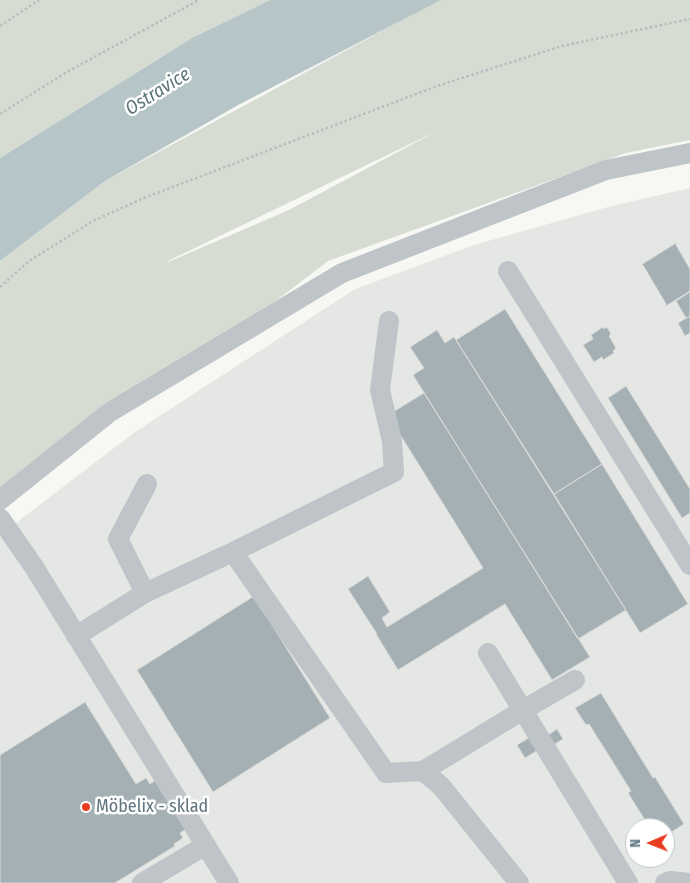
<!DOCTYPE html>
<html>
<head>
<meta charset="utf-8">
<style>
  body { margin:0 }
  #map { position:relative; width:690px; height:883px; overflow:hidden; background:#f7f7f4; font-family:"Fira Sans Condensed",sans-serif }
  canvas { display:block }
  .north { position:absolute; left:625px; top:818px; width:50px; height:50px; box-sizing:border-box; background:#fff; border:1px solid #c0c8cc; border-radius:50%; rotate:269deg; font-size:14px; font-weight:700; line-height:20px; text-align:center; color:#617680 }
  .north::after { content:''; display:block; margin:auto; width:18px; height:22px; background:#e93d22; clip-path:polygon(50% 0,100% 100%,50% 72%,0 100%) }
</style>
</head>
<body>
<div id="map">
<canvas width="690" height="883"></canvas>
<div class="north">N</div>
</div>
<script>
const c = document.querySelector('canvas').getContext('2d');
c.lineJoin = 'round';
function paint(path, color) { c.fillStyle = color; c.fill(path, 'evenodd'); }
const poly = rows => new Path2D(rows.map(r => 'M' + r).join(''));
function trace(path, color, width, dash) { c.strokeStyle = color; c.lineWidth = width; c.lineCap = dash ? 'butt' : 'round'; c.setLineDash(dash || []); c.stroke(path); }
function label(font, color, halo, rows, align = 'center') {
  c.font = font + ' "Fira Sans Condensed",sans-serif'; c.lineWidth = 5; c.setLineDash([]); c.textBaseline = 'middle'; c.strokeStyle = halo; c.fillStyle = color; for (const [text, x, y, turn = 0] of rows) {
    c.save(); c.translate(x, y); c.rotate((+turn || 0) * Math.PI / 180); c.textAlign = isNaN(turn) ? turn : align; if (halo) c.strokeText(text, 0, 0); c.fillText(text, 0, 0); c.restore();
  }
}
const built = poly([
  [690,188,690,883,0,883,0,535,135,432,355,289,474,245,608,207],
  [635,828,665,828,665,858,635,858]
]);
const green = poly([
  [0,0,270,0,192,38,0,158],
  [439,0,690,0,690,140,626,153,328,261,212,350,0,500,0,261,105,181],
  [439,130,289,210,168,262,168,261]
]);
const water = poly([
  [270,0,441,0,240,104,105,181,0,261,0,158,192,38]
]);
const building = poly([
  [676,243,676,245,690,269,690,291,666,306,666,304,643,265,641,265,676,243],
  [690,292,690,316,686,318,676,301,690,292],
  [505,309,602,464,554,494,456,340,505,309],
  [690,316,690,333,685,336,678,323,690,316],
  [603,327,604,329,607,327,611,334,609,336,616,348,613,351,614,353,603,360,602,357,594,362,583,345,593,339,591,335,603,327],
  [437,330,445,343,454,337,626,610,578,639,413,375,424,368,410,347,437,330],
  [626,386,690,489,690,513,682,518,608,398,626,386],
  [424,393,590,657,552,680,505,604,398,670,376,634,377,634,348,589,368,576,390,612,382,618,387,627,483,568,388,415,424,393],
  [602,464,688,604,640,633,554,494,602,464],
  [254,596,330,718,213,792,137,670,254,596],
  [601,693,653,778,655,777,684,824,665,836,665,828,650,828,628,793,631,791,589,724,586,725,575,708,601,693],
  [85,702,136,784,146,778,150,784,156,780,186,829,180,833,183,838,174,844,175,846,115,883,0,883,0,755,85,702],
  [557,729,563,739,552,746,547,736,557,729],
  [530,737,538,750,525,758,517,745,530,737]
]);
const path = poly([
  [0,26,39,0],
  [0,114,67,72,199,0],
  [0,287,29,261,93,221,144,198,437,86,562,46,690,19]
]);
const minor = poly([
  [508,271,690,565],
  [0,500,110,412,342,273,606,170,690,153],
  [0,518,34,567,229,883],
  [233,552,386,773,423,771,441,786,519,883],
  [145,593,118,539,147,484],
  [76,636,145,593,233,552,394,472,392,441,380,390,389,321],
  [488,653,628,883],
  [423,771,523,710,575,680],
  [142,883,206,845],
  [665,883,670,881,690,883]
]);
const markers = [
  [86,807,5,"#e93d22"]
];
const poiNames = [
  ["Möbelix - sklad",96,807]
];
const waterNames = [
  ["Ostravice",158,92,-32]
];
paint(built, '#e5e7e5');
paint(green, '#d7dcd3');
paint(water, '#b5c5c8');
paint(building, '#a4b0b4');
trace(building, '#d9d9d7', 1);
trace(path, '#b8bdbf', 2.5, [2.5, 2.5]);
trace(minor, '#bec4c7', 20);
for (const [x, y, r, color] of markers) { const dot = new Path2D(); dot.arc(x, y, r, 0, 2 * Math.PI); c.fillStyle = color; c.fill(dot); trace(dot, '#fff', 2); }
label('18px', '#617680', '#fff', poiNames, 'left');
label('italic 19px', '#5c767c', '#fff', waterNames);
</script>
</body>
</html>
